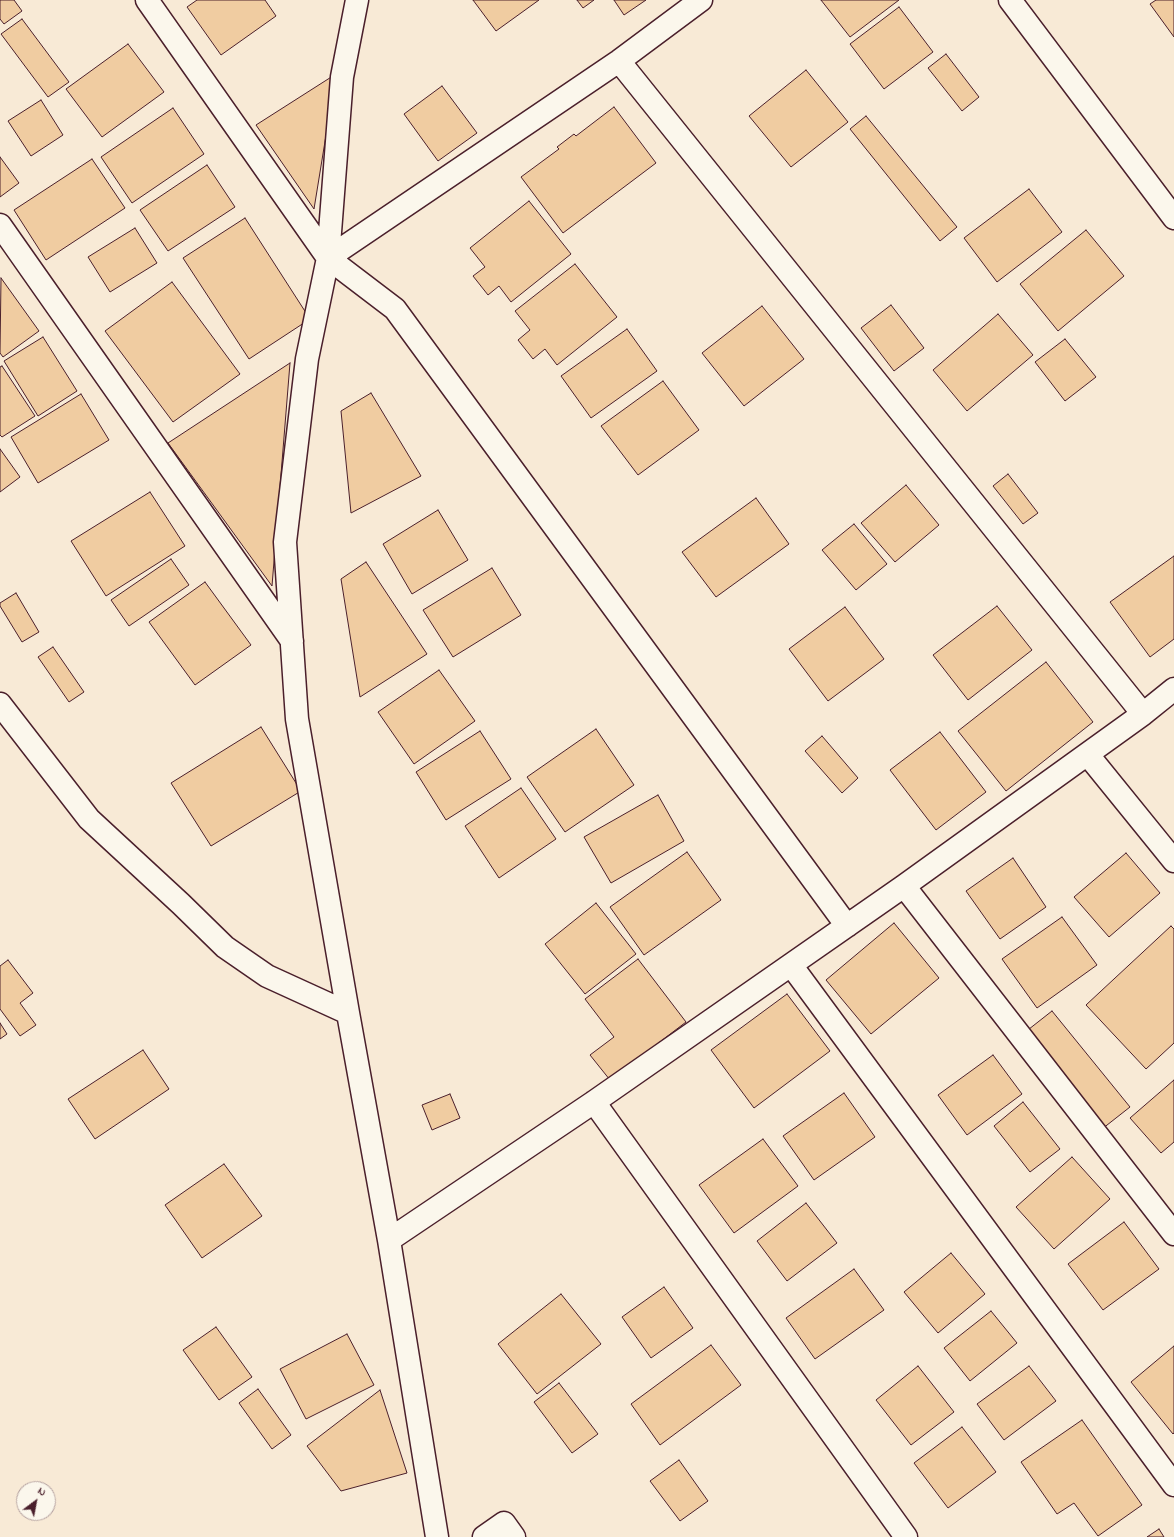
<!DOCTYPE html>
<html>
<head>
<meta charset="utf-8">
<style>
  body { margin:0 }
  #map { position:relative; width:1174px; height:1537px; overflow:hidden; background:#f8ead6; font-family:"Indie Flower",sans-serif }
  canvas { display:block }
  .north { position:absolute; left:16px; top:1481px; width:40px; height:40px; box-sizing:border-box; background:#fbf7ec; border:1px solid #b4a19f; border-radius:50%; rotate:32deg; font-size:11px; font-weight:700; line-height:16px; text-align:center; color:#4a1f2b }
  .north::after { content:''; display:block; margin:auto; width:14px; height:18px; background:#4a1f2b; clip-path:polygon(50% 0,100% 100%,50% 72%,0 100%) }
</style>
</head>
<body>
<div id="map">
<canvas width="1174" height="1537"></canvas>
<div class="north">N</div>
</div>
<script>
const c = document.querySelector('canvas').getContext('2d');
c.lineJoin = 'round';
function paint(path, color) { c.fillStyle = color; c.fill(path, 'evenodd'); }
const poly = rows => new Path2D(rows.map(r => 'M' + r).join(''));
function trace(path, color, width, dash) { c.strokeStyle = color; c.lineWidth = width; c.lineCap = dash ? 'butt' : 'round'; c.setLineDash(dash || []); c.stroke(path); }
const building = poly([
  [0,0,14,0,22,11,4,24,0,19,0,0],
  [197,0,265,0,276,16,221,55,187,7,197,0],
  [473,0,539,0,496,31,473,0],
  [577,0,594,0,583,8,577,0],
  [614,0,646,0,624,15,614,0],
  [821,0,899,0,850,37,821,0],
  [1156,0,1174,0,1174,37,1150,4,1156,0],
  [899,7,933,52,884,89,850,44,899,7],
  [22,19,69,82,48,97,1,34,22,19],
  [128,44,164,92,102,137,66,89,128,44],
  [946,54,979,97,962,111,928,68,946,54],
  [806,70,848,122,791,167,749,116,806,70],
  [336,74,314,209,256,125,336,74],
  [442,86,477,133,438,161,404,114,442,86],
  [41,100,63,135,31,156,8,121,41,100],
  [614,107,656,163,563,233,521,177,559,149,557,147,574,134,576,136,614,107],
  [173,108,204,154,132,203,101,157,173,108],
  [866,116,957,227,940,241,850,129,866,116],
  [0,157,19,183,0,197,0,157],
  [92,159,125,208,46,260,14,210,92,159],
  [207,165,235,207,168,251,140,210,207,165],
  [1029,189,1062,232,997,282,964,238,1029,189],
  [529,201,571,254,511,302,499,286,488,295,473,276,485,267,470,248,529,201],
  [245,218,310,319,249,359,183,258,245,218],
  [135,228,157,263,110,292,88,257,135,228],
  [1086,230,1124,276,1058,331,1020,284,1086,230],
  [575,264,617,317,557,365,545,349,533,359,518,340,530,330,515,311,575,264],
  [1,278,39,331,3,357,0,353,1,278],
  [172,282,240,374,173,422,105,331,172,282],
  [891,305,924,348,894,371,861,328,891,305],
  [762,306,804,359,744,406,702,353,762,306],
  [998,314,1033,355,967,411,933,370,998,314],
  [627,329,657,371,591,418,561,376,627,329],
  [43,337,77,391,38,416,4,361,43,337],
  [1065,339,1096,377,1065,401,1035,362,1065,339],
  [290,363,272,586,168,443,290,363],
  [2,366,35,416,2,437,0,435,0,367,2,366],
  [663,381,699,430,638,475,601,426,663,381],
  [371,393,421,476,351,513,341,411,371,393],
  [81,394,109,440,38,483,11,437,81,394],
  [0,449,20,477,0,492,0,449],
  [1008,474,1038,513,1023,524,993,486,1008,474],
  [906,485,939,525,895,562,861,523,906,485],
  [150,492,185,546,106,596,71,541,150,492],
  [756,498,789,544,716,597,682,552,756,498],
  [438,510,468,560,412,594,383,544,438,510],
  [854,524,887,564,856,590,822,550,854,524],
  [1174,556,1174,639,1150,657,1110,602,1174,556],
  [171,559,189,585,129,626,111,600,171,559],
  [366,562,427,654,360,697,341,579,366,562],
  [492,568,521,615,453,657,423,610,492,568],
  [205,582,251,645,195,685,149,622,205,582],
  [16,593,39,632,22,642,0,606,0,603,16,593],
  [997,606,1032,650,968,700,933,655,997,606],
  [845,607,884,659,828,701,789,649,845,607],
  [53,647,84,692,69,702,38,657,53,647],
  [1046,662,1093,722,1006,791,958,731,1046,662],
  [439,670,475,721,414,764,378,712,439,670],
  [261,727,301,791,211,846,171,783,261,727],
  [596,729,634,785,565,832,527,777,596,729],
  [480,731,511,779,446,820,416,772,480,731],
  [940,732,986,792,936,830,890,770,940,732],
  [822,736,858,778,842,793,805,751,822,736],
  [521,788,556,839,499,878,465,826,521,788],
  [658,795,684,841,611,883,584,837,658,795],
  [687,852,721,900,644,955,610,907,687,852],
  [1126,853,1160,893,1109,937,1074,897,1126,853],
  [1013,858,1046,907,1000,939,966,891,1013,858],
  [596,903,636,954,585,994,545,944,596,903],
  [1062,917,1097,965,1037,1008,1002,959,1062,917],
  [894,923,939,978,871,1034,826,980,894,923],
  [1171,926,1174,929,1174,1043,1146,1069,1086,1005,1171,926],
  [638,959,686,1022,610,1080,590,1055,614,1037,585,999,638,959],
  [8,960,33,993,20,1003,36,1025,20,1036,0,1009,0,966,8,960],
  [787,994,830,1051,754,1108,711,1050,787,994],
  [1052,1011,1130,1107,1102,1129,1024,1033,1052,1011],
  [0,1023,7,1034,0,1039,0,1023],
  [143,1050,169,1089,95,1139,68,1099,143,1050],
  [993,1055,1022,1094,967,1135,938,1095,993,1055],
  [1174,1080,1174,1142,1161,1153,1130,1118,1174,1080],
  [844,1093,875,1137,814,1180,783,1136,844,1093],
  [450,1094,460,1118,432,1130,422,1105,450,1094],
  [1023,1102,1060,1149,1030,1172,994,1126,1023,1102],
  [763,1139,798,1186,734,1233,699,1185,763,1139],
  [1072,1157,1110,1199,1054,1249,1016,1207,1072,1157],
  [224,1164,262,1216,202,1258,165,1205,224,1164],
  [806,1203,837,1243,787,1281,757,1241,806,1203],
  [1124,1222,1159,1269,1103,1310,1068,1264,1124,1222],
  [951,1253,985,1294,938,1333,904,1292,951,1253],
  [854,1269,884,1310,815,1359,786,1318,854,1269],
  [664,1287,693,1328,651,1358,622,1317,664,1287],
  [561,1294,601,1344,537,1394,498,1344,561,1294],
  [991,1311,1017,1343,970,1381,944,1348,991,1311],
  [216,1327,252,1377,219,1400,183,1350,216,1327],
  [347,1334,374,1385,306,1419,280,1369,347,1334],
  [711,1345,741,1385,660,1445,631,1404,711,1345],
  [1174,1346,1174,1433,1173,1434,1131,1382,1174,1346],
  [918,1366,954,1412,911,1445,876,1400,918,1366],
  [1029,1366,1056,1401,1004,1440,977,1404,1029,1366],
  [559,1383,598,1434,572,1453,534,1402,559,1383],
  [258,1389,291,1435,272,1449,239,1403,258,1389],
  [380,1390,407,1473,341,1491,307,1446,380,1390],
  [1082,1420,1142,1505,1098,1536,1074,1503,1057,1514,1021,1462,1082,1420],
  [962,1427,996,1472,948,1508,914,1463,962,1427],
  [679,1460,708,1501,680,1521,650,1481,679,1460],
  [1159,1529,1164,1537,1147,1537,1159,1529]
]);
const minor = poly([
  [147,0,328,258,395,309,847,926],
  [357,0,342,77,328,258,307,359,285,542,297,719,348,1013,389,1240,437,1537],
  [1010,0,1174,218],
  [619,61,1143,714],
  [0,225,292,641],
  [328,258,619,61,701,0],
  [0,704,89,819,181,904,225,947,267,976,348,1013],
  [1088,755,1174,861],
  [904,886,1174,1234],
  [791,965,1174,1485],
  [594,1102,906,1537],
  [389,1240,594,1102,904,886,1143,714,1174,689],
  [484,1537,504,1523,514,1537]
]);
paint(building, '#f0cca1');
trace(building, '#4a1f2b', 1);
trace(minor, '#4a1f2b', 25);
trace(minor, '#fbf7ec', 22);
</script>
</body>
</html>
